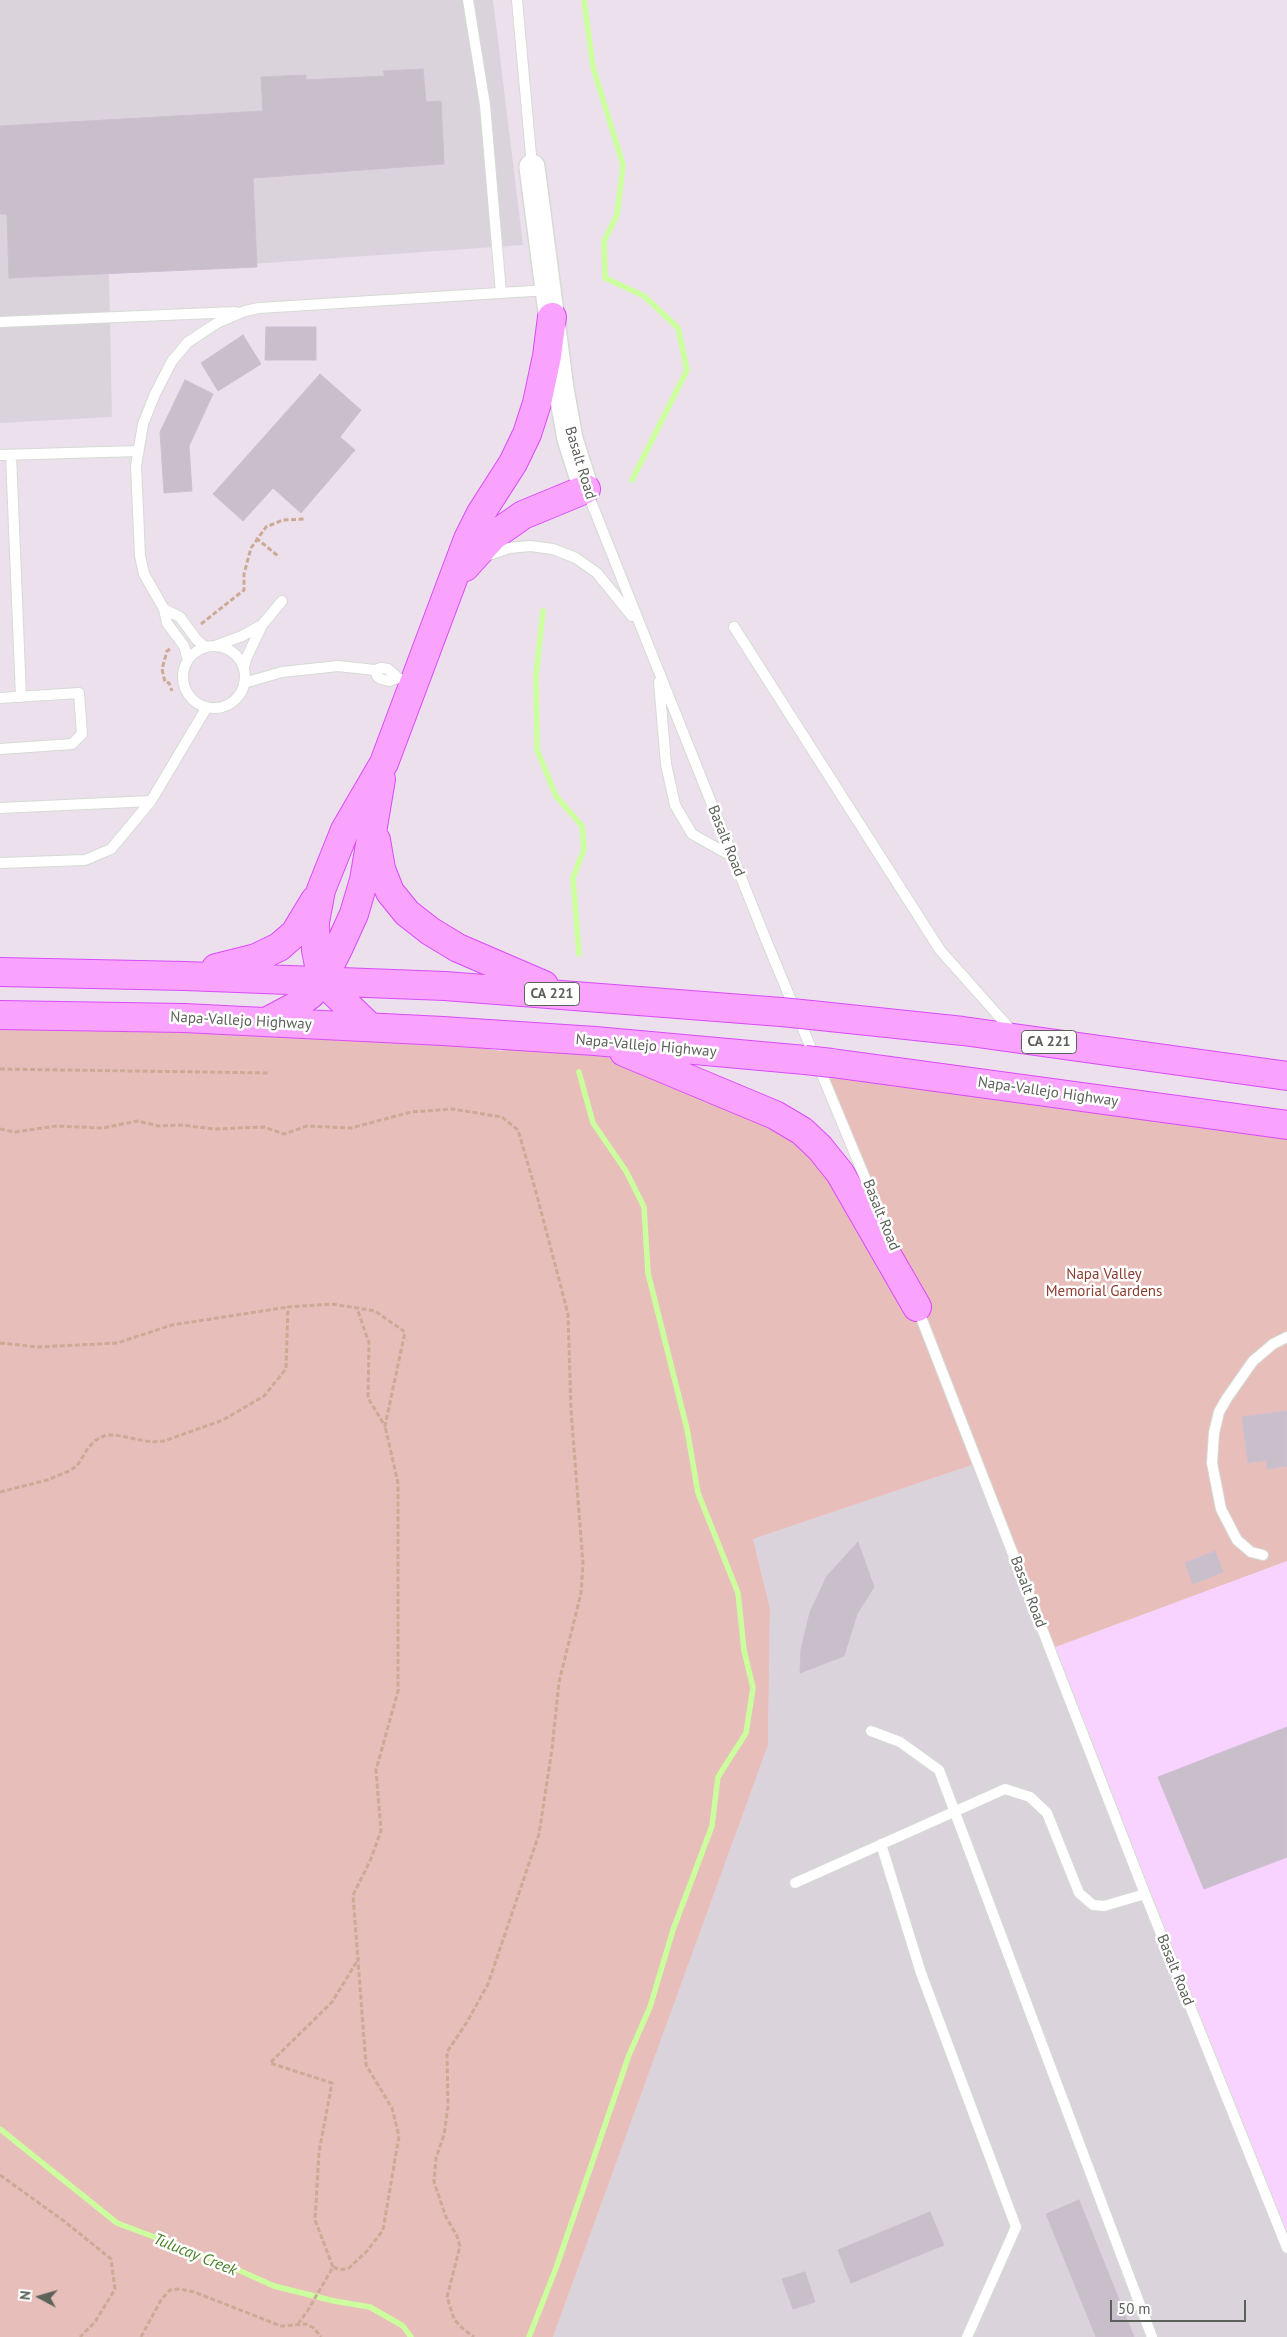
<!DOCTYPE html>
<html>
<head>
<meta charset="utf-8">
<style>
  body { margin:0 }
  #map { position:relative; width:1287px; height:2337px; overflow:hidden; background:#ece0ed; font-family:"PT Sans",sans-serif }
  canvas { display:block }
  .north { position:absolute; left:15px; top:2272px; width:50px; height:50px; -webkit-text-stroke:4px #fff; paint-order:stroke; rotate:276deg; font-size:14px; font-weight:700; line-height:20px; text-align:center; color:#5c6259 }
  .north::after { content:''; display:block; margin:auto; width:18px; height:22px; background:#5c6259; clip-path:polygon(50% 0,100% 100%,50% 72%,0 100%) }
  .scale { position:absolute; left:1110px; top:2300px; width:136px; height:22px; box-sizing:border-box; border:2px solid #5c6259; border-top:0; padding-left:6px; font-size:15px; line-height:18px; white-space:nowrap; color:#5c6259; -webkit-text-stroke:4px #fff; paint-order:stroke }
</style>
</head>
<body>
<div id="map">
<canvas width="1287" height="2337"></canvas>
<div class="north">N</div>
<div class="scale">50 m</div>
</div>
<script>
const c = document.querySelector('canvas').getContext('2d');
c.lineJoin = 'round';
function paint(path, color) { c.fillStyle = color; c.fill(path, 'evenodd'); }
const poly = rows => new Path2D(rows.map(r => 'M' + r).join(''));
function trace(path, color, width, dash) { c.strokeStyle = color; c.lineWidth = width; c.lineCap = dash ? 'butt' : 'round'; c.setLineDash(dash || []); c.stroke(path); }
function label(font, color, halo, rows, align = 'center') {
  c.font = font + ' "PT Sans",sans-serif'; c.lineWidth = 5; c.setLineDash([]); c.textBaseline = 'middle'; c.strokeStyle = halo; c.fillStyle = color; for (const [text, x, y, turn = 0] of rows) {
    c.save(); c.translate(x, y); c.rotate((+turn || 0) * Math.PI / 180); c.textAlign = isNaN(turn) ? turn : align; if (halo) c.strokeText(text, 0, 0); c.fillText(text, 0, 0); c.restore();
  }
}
const commercial = poly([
  [1287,1561,1287,2241,1050,1649]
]);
const industrial = poly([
  [0,0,493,0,523,245,109,274,112,417,0,423],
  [978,1463,1287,2248,1287,2337,553,2337,768,1745,770,1609,753,1539]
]);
const green = poly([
  [0,1015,370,1027,500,1051,512,1049,511,1035,595,1041,802,1131,915,1303,818,1064,1287,1125,1287,1561,1050,1649,978,1463,753,1539,770,1609,768,1745,553,2337,0,2337]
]);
const stream = poly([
  [584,0,593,67,623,165,617,215,604,241,605,278,644,296,678,328,687,370,632,480],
  [543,611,536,675,537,750,556,796,582,826,584,849,573,878,579,954],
  [0,2129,117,2223,218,2261,274,2286,334,2301,370,2307,403,2326,411,2337],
  [529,2337,556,2268,629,2055,650,2007,673,1930,712,1826,718,1777,746,1733,753,1688,744,1650,738,1593,698,1493,687,1429,648,1273,644,1207,626,1171,593,1123,579,1072]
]);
const building = poly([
  [423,69,426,102,441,101,444,164,253,178,257,267,9,278,7,214,0,214,0,126,263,111,261,77,306,75,306,80,385,76,383,71,423,69],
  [266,327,316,327,316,360,265,360,266,327],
  [243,335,261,364,218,391,201,363,243,335],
  [320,374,361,410,340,437,355,450,301,513,273,488,243,521,213,494,320,374],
  [185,380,213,394,189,446,192,491,164,493,160,432,185,380],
  [1287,1411,1287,1466,1267,1469,1266,1460,1248,1463,1242,1417,1287,1411],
  [858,1542,874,1587,857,1614,844,1656,800,1673,801,1649,810,1612,827,1576,858,1542],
  [1215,1551,1223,1572,1193,1584,1185,1563,1215,1551],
  [1287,1727,1287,1857,1204,1889,1158,1777,1287,1727],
  [1079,2200,1134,2337,1096,2337,1046,2214,1079,2200],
  [930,2212,944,2245,851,2283,838,2250,930,2212],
  [805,2272,815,2302,793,2309,782,2279,805,2272]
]);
const path = poly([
  [256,538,278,556],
  [201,624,244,590,244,574,251,548,266,527,283,520,305,519],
  [170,649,167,651,162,669,165,682,169,683,172,691],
  [0,1069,270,1073],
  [0,1129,15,1132,56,1126,103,1128,138,1121,158,1126,181,1125,215,1129,264,1127,284,1134,307,1126,351,1128,411,1112,452,1109,502,1117,518,1130,536,1192,568,1314,571,1410,583,1564,581,1593,559,1682,552,1749,539,1834,488,1984,467,2022,447,2052,448,2106,444,2135,436,2158,434,2182,446,2217,457,2236,460,2246,447,2297,454,2319,462,2328,474,2337],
  [0,1343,38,1347,117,1343,172,1325,288,1307],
  [0,1492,47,1480,69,1471,77,1466,88,1448,96,1440,106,1435,115,1435,151,1442,164,1441,223,1420,264,1396,286,1369,288,1307,332,1304,357,1308,375,1311,405,1332,385,1426,368,1398,369,1343,357,1308],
  [0,2175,64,2221,111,2259,115,2289,95,2322,80,2337],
  [333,2267,315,2220,319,2152,332,2083,270,2063,332,2002,359,1958],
  [298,2324,308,2310,333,2267,340,2270,349,2268,367,2251,383,2230,399,2136,392,2108,366,2065,353,1895,370,1861,381,1831,376,1770,398,1691,398,1483,385,1426],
  [141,2337,161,2300,170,2290,180,2289,194,2292,281,2326,306,2324,314,2328,321,2337]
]);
const service = poly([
  [468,0,485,105,501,293],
  [517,0,532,166],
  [0,322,236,312],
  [0,455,138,451],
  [11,455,21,697],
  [586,489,766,940,887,1231],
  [486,556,509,548,530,546,553,549,576,558,597,573,632,616],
  [164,609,144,574,140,556,136,466,143,424,155,394,172,361,188,342,217,323,245,311,259,308,548,290],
  [734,627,940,950,1012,1031],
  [215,646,242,636,262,625],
  '183 677a31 31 0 1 1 62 0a31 31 0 1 1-62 0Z',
  [188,660,184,646,167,623,164,609,180,617,196,639,205,647],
  [244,668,246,659,262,625,282,601],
  [398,678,389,681,381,679,377,676,375,670,381,668,388,669,398,678,412,682],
  [659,682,666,764,675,805,692,834,733,857],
  [244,683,282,672,338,666,375,670],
  [0,698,79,693,82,734,72,744,0,749],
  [0,808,151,801],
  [0,863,85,860,111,849,151,801,207,707],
  [917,1307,1145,1894,1287,2248],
  [1263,1555,1251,1552,1237,1540,1221,1509,1212,1463,1214,1433,1219,1412,1227,1398,1253,1361,1273,1344,1287,1337],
  [871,1731,900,1742,939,1770,1152,2337],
  [881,1844,921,1973,1016,2227,967,2337],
  [795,1883,1005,1789,1030,1797,1047,1813,1079,1893,1093,1905,1104,1906,1145,1894]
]);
const tertiary = poly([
  [532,167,561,389,570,439,586,489]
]);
const primary = poly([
  [465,567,493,536,523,515,586,489],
  [376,840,381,869,390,892,407,913,430,931,458,948,544,985],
  [216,968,256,958,279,947,295,933,315,900],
  [0,972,185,976,445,986,781,1012],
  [0,1015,184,1018,443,1031,595,1041,805,1060],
  [811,1015,963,1031,1287,1076],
  [266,1022,294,1007,311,994,322,981,339,947,354,914,364,880,381,779],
  [370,1027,322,981,316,950,315,922,321,890,345,830,384,763,468,539,481,513,513,463,527,434,537,403,547,356,552,317],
  [624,1052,775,1115,802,1131,820,1148,840,1173,917,1307],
  [832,1063,1287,1125]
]);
const primaryBridge = poly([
  [781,1012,811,1015],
  [805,1060,832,1063]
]);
const shields = [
  [552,994,55],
  [1049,1042,55]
];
const shieldNames = [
  ["CA 221",552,994],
  ["CA 221",1049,1042]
];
const streetNames = [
  ["Basalt Road",580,463,73],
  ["Basalt Road",726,841,68],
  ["Napa-Vallejo Highway",241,1021,3],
  ["Napa-Vallejo Highway",646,1046,5],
  ["Napa-Vallejo Highway",1048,1092,8],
  ["Basalt Road",881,1215,68],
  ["Basalt Road",1028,1592,69],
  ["Basalt Road",1175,1970,68]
];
const parkNames = [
  ["Napa Valley",1104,1275],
  ["Memorial Gardens",1104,1292]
];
const waterNames = [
  ["Tulucay Creek",195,2255,22]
];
paint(commercial, '#f9d3ff');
paint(industrial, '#dad3dc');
paint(green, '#e7beba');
trace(stream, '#ccff9e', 5.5);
paint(building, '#c8bfca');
trace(building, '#cebed2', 1);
trace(service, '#d5dbd3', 12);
trace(tertiary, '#d5dbd3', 28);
trace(primary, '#db4afc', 30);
trace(path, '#cdaa95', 3, [5, 2.5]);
trace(service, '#fff', 10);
trace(tertiary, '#fff', 25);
trace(primary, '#f9a3ff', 28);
trace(primaryBridge, '#db4afc', 30, []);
trace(primaryBridge, '#f9a3ff', 28);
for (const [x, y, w] of shields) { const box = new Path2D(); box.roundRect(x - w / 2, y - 11.5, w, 23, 4); c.fillStyle = '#fff'; c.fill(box); trace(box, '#5c6259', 1); }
label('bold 14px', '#5c6259', null, shieldNames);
label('15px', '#5c6259', '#fff', streetNames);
label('15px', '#8b3c2f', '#fff', parkNames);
label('italic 16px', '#4b8128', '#fff', waterNames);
</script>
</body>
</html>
